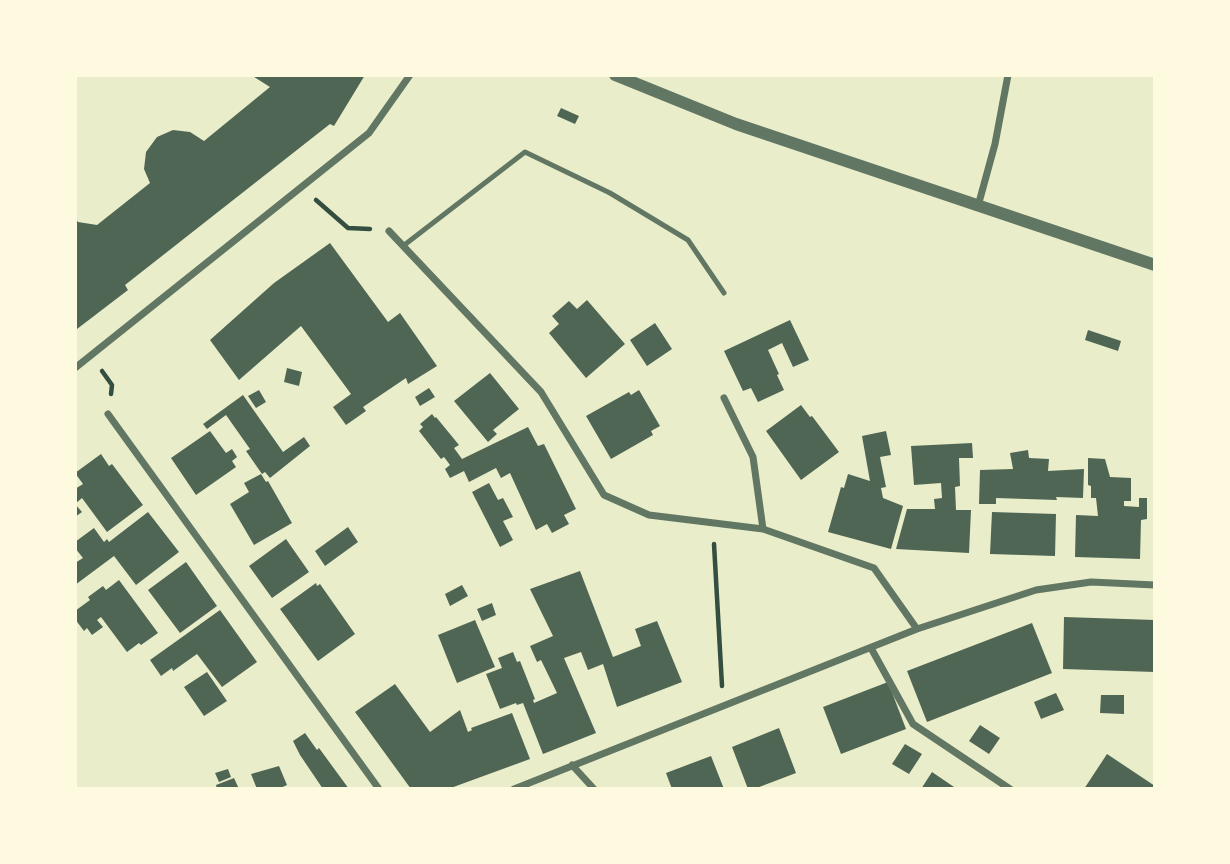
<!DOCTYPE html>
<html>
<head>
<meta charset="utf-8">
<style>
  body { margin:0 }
  #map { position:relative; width:1230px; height:864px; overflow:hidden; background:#e9edc9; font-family:Helvetica,sans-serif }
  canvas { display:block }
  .frame { position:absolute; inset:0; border:77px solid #fefae0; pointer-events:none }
</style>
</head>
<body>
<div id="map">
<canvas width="1230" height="864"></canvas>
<div class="frame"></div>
</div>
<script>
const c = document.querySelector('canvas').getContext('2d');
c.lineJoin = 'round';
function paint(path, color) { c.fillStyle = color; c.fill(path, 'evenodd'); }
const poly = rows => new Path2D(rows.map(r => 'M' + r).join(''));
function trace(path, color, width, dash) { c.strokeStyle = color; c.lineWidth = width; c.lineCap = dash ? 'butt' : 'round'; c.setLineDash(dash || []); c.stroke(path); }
const building = poly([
  [251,75,365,75,334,126,330,124,125,285,128,290,77,329,75,326,75,218,78,222,97,225,150,183,144,169,146,152,157,137,173,130,190,132,204,141,270,87],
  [561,108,579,116,575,124,557,116],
  [330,243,388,322,400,313,437,366,408,384,406,378,363,407,366,411,346,425,333,407,351,394,301,326,239,380,210,340,274,283],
  [587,300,625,344,586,378,549,333,559,324,552,316,569,301,577,309],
  [790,320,809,360,793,367,782,343,768,350,779,374,777,375,784,390,758,402,751,388,743,391,724,351],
  [655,323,672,349,647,366,630,340],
  [1088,330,1121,341,1118,351,1085,340],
  [287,368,302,372,299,386,284,382],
  [490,373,519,409,493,430,497,434,488,442,454,401],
  [429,388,435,397,420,406,415,397],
  [259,390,266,402,256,408,248,396],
  [639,390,660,426,651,431,653,435,611,459,586,416,629,392,631,395],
  [243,395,283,452,304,437,310,446,270,478,265,472,262,474,246,451,250,449,226,415,207,429,203,424],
  [801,405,810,417,812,416,839,452,801,480,766,431],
  [432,414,435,418,436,417,459,445,454,448,462,459,528,427,538,446,544,444,576,509,564,515,569,524,552,533,547,524,536,530,510,473,501,478,496,468,469,482,464,471,450,478,445,469,450,465,444,457,441,459,419,431,423,427,420,424],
  [210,431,226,453,232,449,237,457,232,461,236,467,196,495,171,458],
  [886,431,891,455,880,457,886,487,881,488,883,498,903,506,891,549,828,532,841,487,844,488,848,474,870,481,862,436],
  [972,443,973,458,959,458,960,486,955,487,956,510,971,510,969,553,896,549,907,509,935,509,934,499,942,498,941,483,914,485,911,446],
  [1028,450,1029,458,1049,459,1048,471,1084,469,1083,498,1056,497,1057,500,996,498,996,504,979,504,980,470,1013,469,1010,453],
  [101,454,109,466,112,464,143,505,107,532,82,498,75,504,82,512,75,517,75,489,83,484,75,473],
  [1088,458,1105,459,1110,477,1131,478,1131,501,1124,501,1124,506,1139,507,1139,498,1147,498,1147,519,1141,520,1140,559,1075,557,1076,515,1098,516,1096,498,1091,498,1091,486,1088,485],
  [261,474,266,482,268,481,292,523,254,545,230,504,249,492,244,483],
  [489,483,498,500,503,498,513,517,503,521,513,540,500,547,472,492],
  [148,512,179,552,136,585,114,556,75,585,75,563,83,558,75,548,75,542,94,528,104,542,107,539,109,542],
  [992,512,1056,514,1055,556,990,554],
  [348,527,358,542,325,566,315,551],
  [286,539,309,572,272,598,249,566],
  [186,562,217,606,180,633,148,590],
  [580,571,613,657,641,646,635,629,657,621,682,682,617,707,603,664,588,670,581,652,564,658,596,733,543,754,523,703,517,705,516,703,500,709,486,674,502,668,498,658,513,652,517,662,520,661,535,699,533,700,534,703,557,693,541,660,537,662,530,646,553,636,530,589],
  [119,580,158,633,141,645,139,643,127,652,101,617,97,620,103,627,92,635,87,628,84,631,75,619,75,611,90,600,88,597,103,586,106,590],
  [316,583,317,586,320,584,355,634,318,661,280,609],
  [462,585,468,596,450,606,445,594],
  [492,603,496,615,482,621,477,609],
  [220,610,257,662,222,687,197,654,173,671,172,668,161,676,150,660],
  [1064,617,1155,620,1155,672,1063,669],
  [475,620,495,667,457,683,438,635],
  [1032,623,1052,673,927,722,907,671],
  [207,672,227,701,204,716,184,687],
  [888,682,906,729,841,754,823,707],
  [395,684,430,732,460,710,468,732,472,730,471,728,512,713,530,759,448,789,411,789,355,712],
  [1056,693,1064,710,1041,719,1034,702],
  [1101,695,1124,695,1124,714,1100,713],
  [980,725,1000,738,989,754,969,741],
  [779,728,796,773,754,789,748,789,732,747],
  [305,733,317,750,319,748,349,789,323,789,300,755,293,741],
  [905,744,922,754,909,774,892,764],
  [1107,754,1155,786,1155,789,1084,789],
  [711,756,724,789,672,789,666,773],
  [279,766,287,785,278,789,257,789,251,774],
  [228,769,231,777,219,782,215,773],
  [932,772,957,789,921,789],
  [234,778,239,789,217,789,216,785]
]);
const path = poly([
  [316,200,348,228,370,229],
  [102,371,112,385,111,394],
  [714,544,722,686]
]);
const service = poly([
  [403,246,525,152,610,193,688,240,724,293]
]);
const minor = poly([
  [978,206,995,144,1008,75],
  [389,231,541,392,604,495,649,515,763,529,874,568,917,629],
  [75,368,369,133,410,75],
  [724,398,753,457,763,529],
  [108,414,379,789],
  [871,648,913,724,1010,789],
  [572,765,594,789],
  [514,789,917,629,1036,590,1091,582,1155,585]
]);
const tertiary = poly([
  [615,75,736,124,1155,265]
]);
paint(building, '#4f6655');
trace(path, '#344e41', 4.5);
trace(service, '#617663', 5);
trace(minor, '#617663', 7);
trace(tertiary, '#617663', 12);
</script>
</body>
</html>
